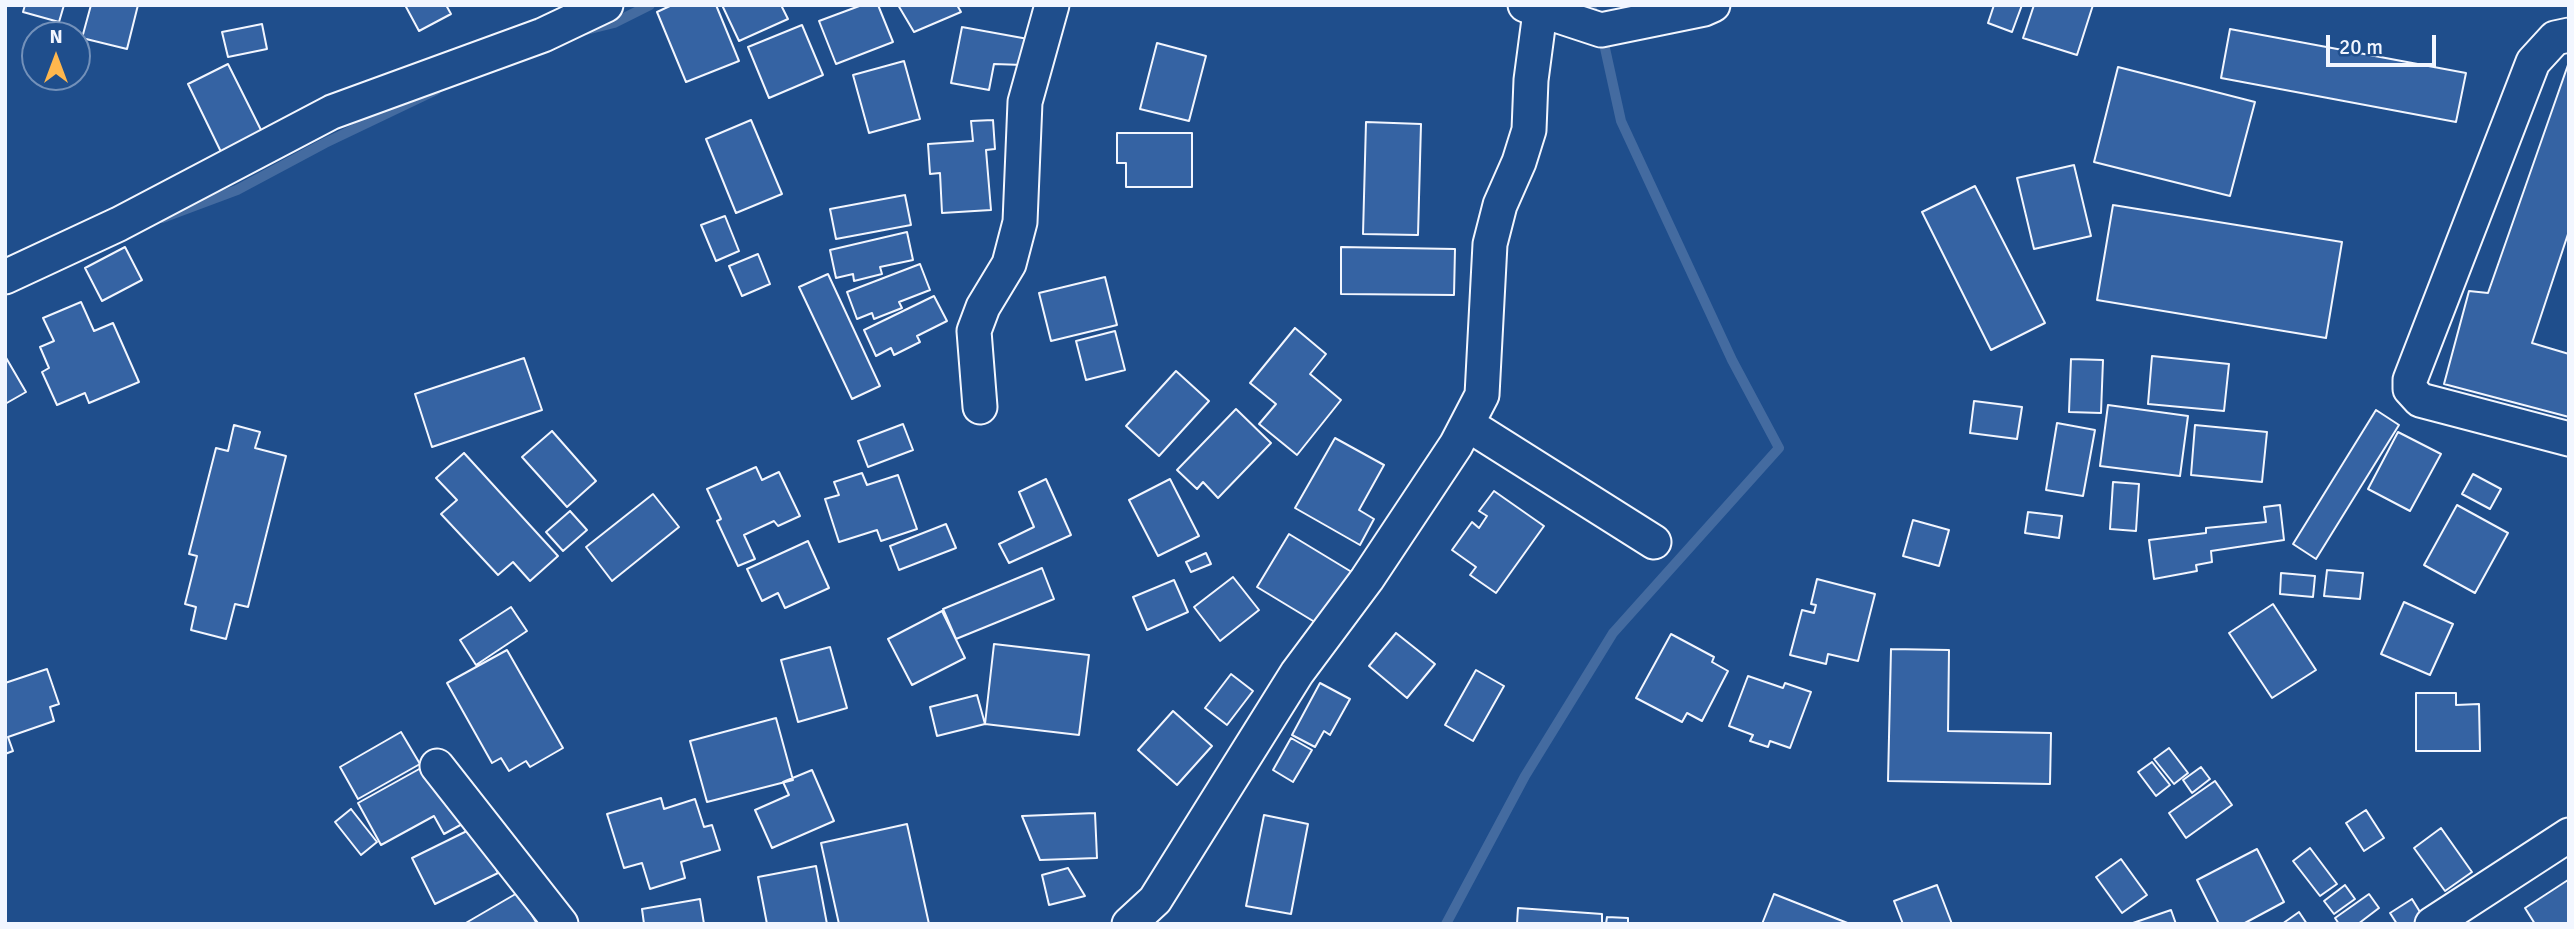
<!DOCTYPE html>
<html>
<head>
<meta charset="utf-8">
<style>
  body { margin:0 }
  #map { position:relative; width:2574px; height:929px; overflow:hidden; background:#1f4e8c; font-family:Signika,sans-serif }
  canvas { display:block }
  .frame { position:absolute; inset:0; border:7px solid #f2f6ff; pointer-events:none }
  .north { position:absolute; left:21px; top:21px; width:70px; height:70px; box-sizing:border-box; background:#1f4e8c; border:2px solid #7391ba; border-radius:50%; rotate:0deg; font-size:19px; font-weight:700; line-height:28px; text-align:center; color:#f2f6ff }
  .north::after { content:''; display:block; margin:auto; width:24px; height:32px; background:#ffb74d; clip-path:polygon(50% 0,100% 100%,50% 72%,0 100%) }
  .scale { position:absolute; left:2326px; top:35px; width:110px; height:32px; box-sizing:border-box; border:4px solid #f2f6ff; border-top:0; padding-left:9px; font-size:21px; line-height:24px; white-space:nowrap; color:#f2f6ff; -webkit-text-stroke:5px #1f4e8c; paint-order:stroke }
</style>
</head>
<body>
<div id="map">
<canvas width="2574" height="929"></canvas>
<div class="frame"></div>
<div class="north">N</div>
<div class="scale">20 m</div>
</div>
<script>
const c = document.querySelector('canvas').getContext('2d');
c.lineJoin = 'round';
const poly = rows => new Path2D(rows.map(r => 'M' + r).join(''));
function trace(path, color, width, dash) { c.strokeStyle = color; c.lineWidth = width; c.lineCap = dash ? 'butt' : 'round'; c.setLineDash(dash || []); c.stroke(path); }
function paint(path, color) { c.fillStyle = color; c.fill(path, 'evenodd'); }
const stream = poly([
  [586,30,614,23,650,5],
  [162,218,237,190,325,143,436,90],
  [1446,924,1525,776,1613,633,1779,448,1732,360,1621,121,1601,30,1590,5]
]);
const building = poly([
  [25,5,64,5,59,22,23,12,25,5],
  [91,5,138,5,127,49,82,38,91,5],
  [405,5,446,5,451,14,419,31,405,5],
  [672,5,716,5,739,61,686,82,657,12,672,5],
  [722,5,781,5,788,19,739,41,722,5],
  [862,5,878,5,893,42,836,64,819,21,862,5],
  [898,5,957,5,961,12,914,32,898,5],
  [1994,5,2022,5,2012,32,1988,23,1994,5],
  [2034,5,2093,5,2077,55,2023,38,2034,5],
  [262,24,267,49,228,57,222,32,262,24],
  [802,25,823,75,769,98,748,47,802,25],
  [962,27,1028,39,1023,65,994,64,989,90,951,83,962,27],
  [2230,29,2466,73,2456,122,2221,78,2230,29],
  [1157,43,1206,56,1189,121,1140,109,1157,43],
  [904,61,920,119,869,133,853,75,904,61],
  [2569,62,2569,231,2532,343,2569,354,2569,417,2444,384,2469,291,2488,293,2569,62],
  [228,64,264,136,223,156,188,84,228,64],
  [2118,67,2255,102,2230,196,2094,162,2118,67],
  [751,120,782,194,736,213,706,139,751,120],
  [993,120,995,149,986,150,991,210,942,213,940,173,930,174,928,144,973,141,971,121,993,120],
  [1366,122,1421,124,1418,235,1363,234,1366,122],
  [1117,133,1192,133,1192,187,1126,187,1126,163,1117,163,1117,133],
  [2074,165,2091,236,2034,249,2017,178,2074,165],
  [1975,186,2045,323,1991,350,1922,212,1975,186],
  [905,195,911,225,836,239,830,209,905,195],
  [2113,205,2342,242,2326,338,2097,300,2113,205],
  [725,216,739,251,716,261,701,225,725,216],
  [907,232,913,260,880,267,882,274,854,281,853,274,836,278,830,250,907,232],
  [125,247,142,280,102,301,85,268,125,247],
  [1341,247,1455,249,1454,295,1341,294,1341,247],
  [758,254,770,284,742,296,729,266,758,254],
  [920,264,930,290,899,302,902,308,874,319,872,313,857,319,847,292,920,264],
  [828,274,880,386,852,399,799,287,828,274],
  [1105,277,1117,325,1051,341,1039,293,1105,277],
  [934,296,947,321,917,336,920,342,894,355,891,348,876,356,864,330,934,296],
  [81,302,94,331,113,323,139,382,89,403,85,393,57,405,42,372,49,368,40,347,54,341,43,318,81,302],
  [1295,328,1326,354,1310,374,1341,400,1297,455,1259,424,1276,404,1250,383,1295,328],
  [1115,331,1125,370,1086,380,1076,341,1115,331],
  [5,356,26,392,5,404,5,356],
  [2152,356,2229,364,2224,411,2148,404,2152,356],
  [524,358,542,410,432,447,415,394,524,358],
  [2071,359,2103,360,2101,413,2069,412,2071,359],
  [1176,371,1209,401,1159,456,1126,426,1176,371],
  [1974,401,2022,407,2017,439,1970,433,1974,401],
  [2108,405,2188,416,2180,476,2100,466,2108,405],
  [1236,409,1271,443,1218,498,1203,482,1197,489,1177,470,1236,409],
  [2376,410,2399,425,2316,559,2293,544,2376,410],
  [2057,423,2095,430,2083,496,2046,490,2057,423],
  [903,424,913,450,868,467,858,441,903,424],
  [234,425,260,432,255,448,286,456,248,607,235,604,226,639,191,630,196,607,185,604,197,556,189,554,216,448,228,451,234,425],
  [2195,425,2267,432,2262,482,2191,475,2195,425],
  [552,431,596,481,567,507,522,457,552,431],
  [2398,432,2441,454,2410,511,2368,489,2398,432],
  [1335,438,1384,465,1359,510,1374,519,1360,545,1295,508,1335,438],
  [464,453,558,556,530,581,513,562,498,575,441,514,457,500,436,478,464,453],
  [756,467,762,480,779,472,800,516,778,526,774,521,744,535,755,559,738,566,717,521,721,519,707,489,756,467],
  [862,473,867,485,898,475,917,529,881,541,877,530,839,542,825,499,839,495,834,482,862,473],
  [2473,474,2501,489,2490,509,2462,494,2473,474],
  [1046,479,1071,535,1009,563,999,544,1034,527,1019,492,1046,479],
  [1170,479,1199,536,1158,556,1129,500,1170,479],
  [2113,482,2139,484,2136,531,2110,529,2113,482],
  [1494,491,1544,526,1496,593,1470,575,1476,567,1452,550,1472,522,1479,528,1487,516,1479,511,1494,491],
  [653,494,679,527,612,581,586,547,653,494],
  [2280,505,2284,540,2211,551,2212,562,2196,565,2197,571,2154,579,2149,540,2206,533,2206,528,2266,522,2264,507,2280,505],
  [2457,505,2508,533,2475,593,2424,565,2457,505],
  [570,511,587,530,563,551,546,532,570,511],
  [2028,512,2062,516,2059,538,2025,533,2028,512],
  [1913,520,1949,530,1939,566,1903,556,1913,520],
  [946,524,956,548,899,570,890,546,946,524],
  [1289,534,1355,574,1323,627,1257,587,1289,534],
  [808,541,829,588,785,608,778,593,762,601,747,569,808,541],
  [1206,553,1211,564,1191,572,1186,562,1206,553],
  [1042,568,1054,599,956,639,943,609,1042,568],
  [2327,570,2363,573,2360,599,2324,596,2327,570],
  [2281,573,2315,576,2313,597,2280,594,2281,573],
  [1233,577,1259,610,1220,641,1194,607,1233,577],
  [1817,579,1875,594,1858,661,1828,654,1826,664,1790,655,1802,610,1814,613,1816,605,1811,604,1817,579],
  [1174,580,1188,612,1147,630,1133,597,1174,580],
  [2404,602,2453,624,2430,675,2381,654,2404,602],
  [2273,604,2316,670,2272,698,2229,633,2273,604],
  [511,607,527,631,476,665,460,640,511,607],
  [942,611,965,658,912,685,888,639,942,611],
  [1396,633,1435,664,1407,698,1369,666,1396,633],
  [1671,634,1714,657,1712,662,1728,671,1702,721,1687,713,1682,722,1636,698,1671,634],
  [994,644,1089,655,1079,735,985,724,994,644],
  [830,647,847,708,798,722,781,660,830,647],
  [1891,649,1949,650,1948,731,2051,733,2050,784,1888,781,1891,649],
  [507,650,563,748,530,767,526,761,509,771,501,758,492,763,447,683,507,650],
  [47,669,59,704,50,707,54,721,8,737,13,751,5,754,5,683,47,669],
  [1476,670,1504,686,1473,741,1445,725,1476,670],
  [1231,674,1253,691,1227,725,1205,708,1231,674],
  [1748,676,1783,688,1785,683,1811,692,1790,748,1770,741,1768,747,1750,741,1753,735,1729,726,1748,676],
  [1320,683,1350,699,1330,735,1324,731,1315,747,1292,735,1320,683],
  [2416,693,2456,693,2456,705,2479,704,2480,751,2416,751,2416,693],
  [977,695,985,724,937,736,930,707,977,695],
  [1173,711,1212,746,1177,785,1138,750,1173,711],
  [776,718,793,780,707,802,690,741,776,718],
  [401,732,420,764,358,799,340,767,401,732],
  [1291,738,1312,750,1293,782,1273,770,1291,738],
  [2169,748,2188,773,2174,784,2154,759,2169,748],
  [2152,762,2170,785,2156,796,2138,772,2152,762],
  [430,763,464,823,444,834,434,816,381,845,358,803,430,763],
  [2201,767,2210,779,2192,793,2183,780,2201,767],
  [812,770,834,821,772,848,755,810,789,795,783,782,812,770],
  [2215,781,2232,805,2186,838,2169,813,2215,781],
  [661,798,664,809,695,799,704,827,712,825,720,850,681,862,685,878,650,889,642,863,624,868,607,814,661,798],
  [351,809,377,842,361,855,335,822,351,809],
  [2366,810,2384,838,2364,851,2346,823,2366,810],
  [1095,813,1097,858,1040,860,1022,816,1095,813],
  [1264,815,1308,824,1291,914,1246,906,1264,815],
  [907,824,929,924,839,924,821,843,907,824],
  [475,827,498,873,435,904,412,858,475,827],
  [2441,828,2472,872,2445,891,2414,848,2441,828],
  [2310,848,2337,884,2320,896,2293,861,2310,848],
  [2257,849,2284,902,2243,924,2219,924,2197,880,2257,849],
  [2121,859,2147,895,2122,913,2096,877,2121,859],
  [816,866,827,924,767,924,758,877,816,866],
  [1068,868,1085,896,1049,905,1042,875,1068,868],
  [2568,880,2569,924,2535,924,2525,908,2568,880],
  [1937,885,1952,924,1903,924,1894,901,1937,885],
  [2345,885,2355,899,2334,914,2324,901,2345,885],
  [519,892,537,924,464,924,519,892],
  [1774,894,1850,924,1762,924,1774,894],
  [2369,894,2379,908,2358,924,2339,924,2335,918,2369,894],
  [700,899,704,924,644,924,642,909,700,899],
  [2412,899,2425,920,2420,924,2397,924,2390,913,2412,899],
  [1518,908,1602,914,1602,924,1517,924,1518,908],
  [2171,910,2176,924,2130,924,2171,910],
  [2299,912,2307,924,2282,924,2299,912],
  [1607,917,1628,918,1628,924,1606,924,1607,917]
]);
const minor = poly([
  [1525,5,1601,30,1704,9,1713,5],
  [2569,35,2555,38,2533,62,2410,380,2410,389,2420,400,2569,439],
  [5,277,119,224,332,112,543,35,606,5],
  [980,407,974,331,983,307,1009,264,1020,222,1025,102,1052,5],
  [1467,424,1654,542],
  [437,766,561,924],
  [1129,924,1155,900,1297,673,1367,579,1456,445,1482,395,1490,244,1500,205,1519,162,1529,130,1531,80,1540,12],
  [2432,924,2569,835]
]);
trace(stream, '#446ba0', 10);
paint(building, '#3563a3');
trace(building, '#f2f6ff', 2);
trace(minor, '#f2f6ff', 37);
trace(minor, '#1f4e8c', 33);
</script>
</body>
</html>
